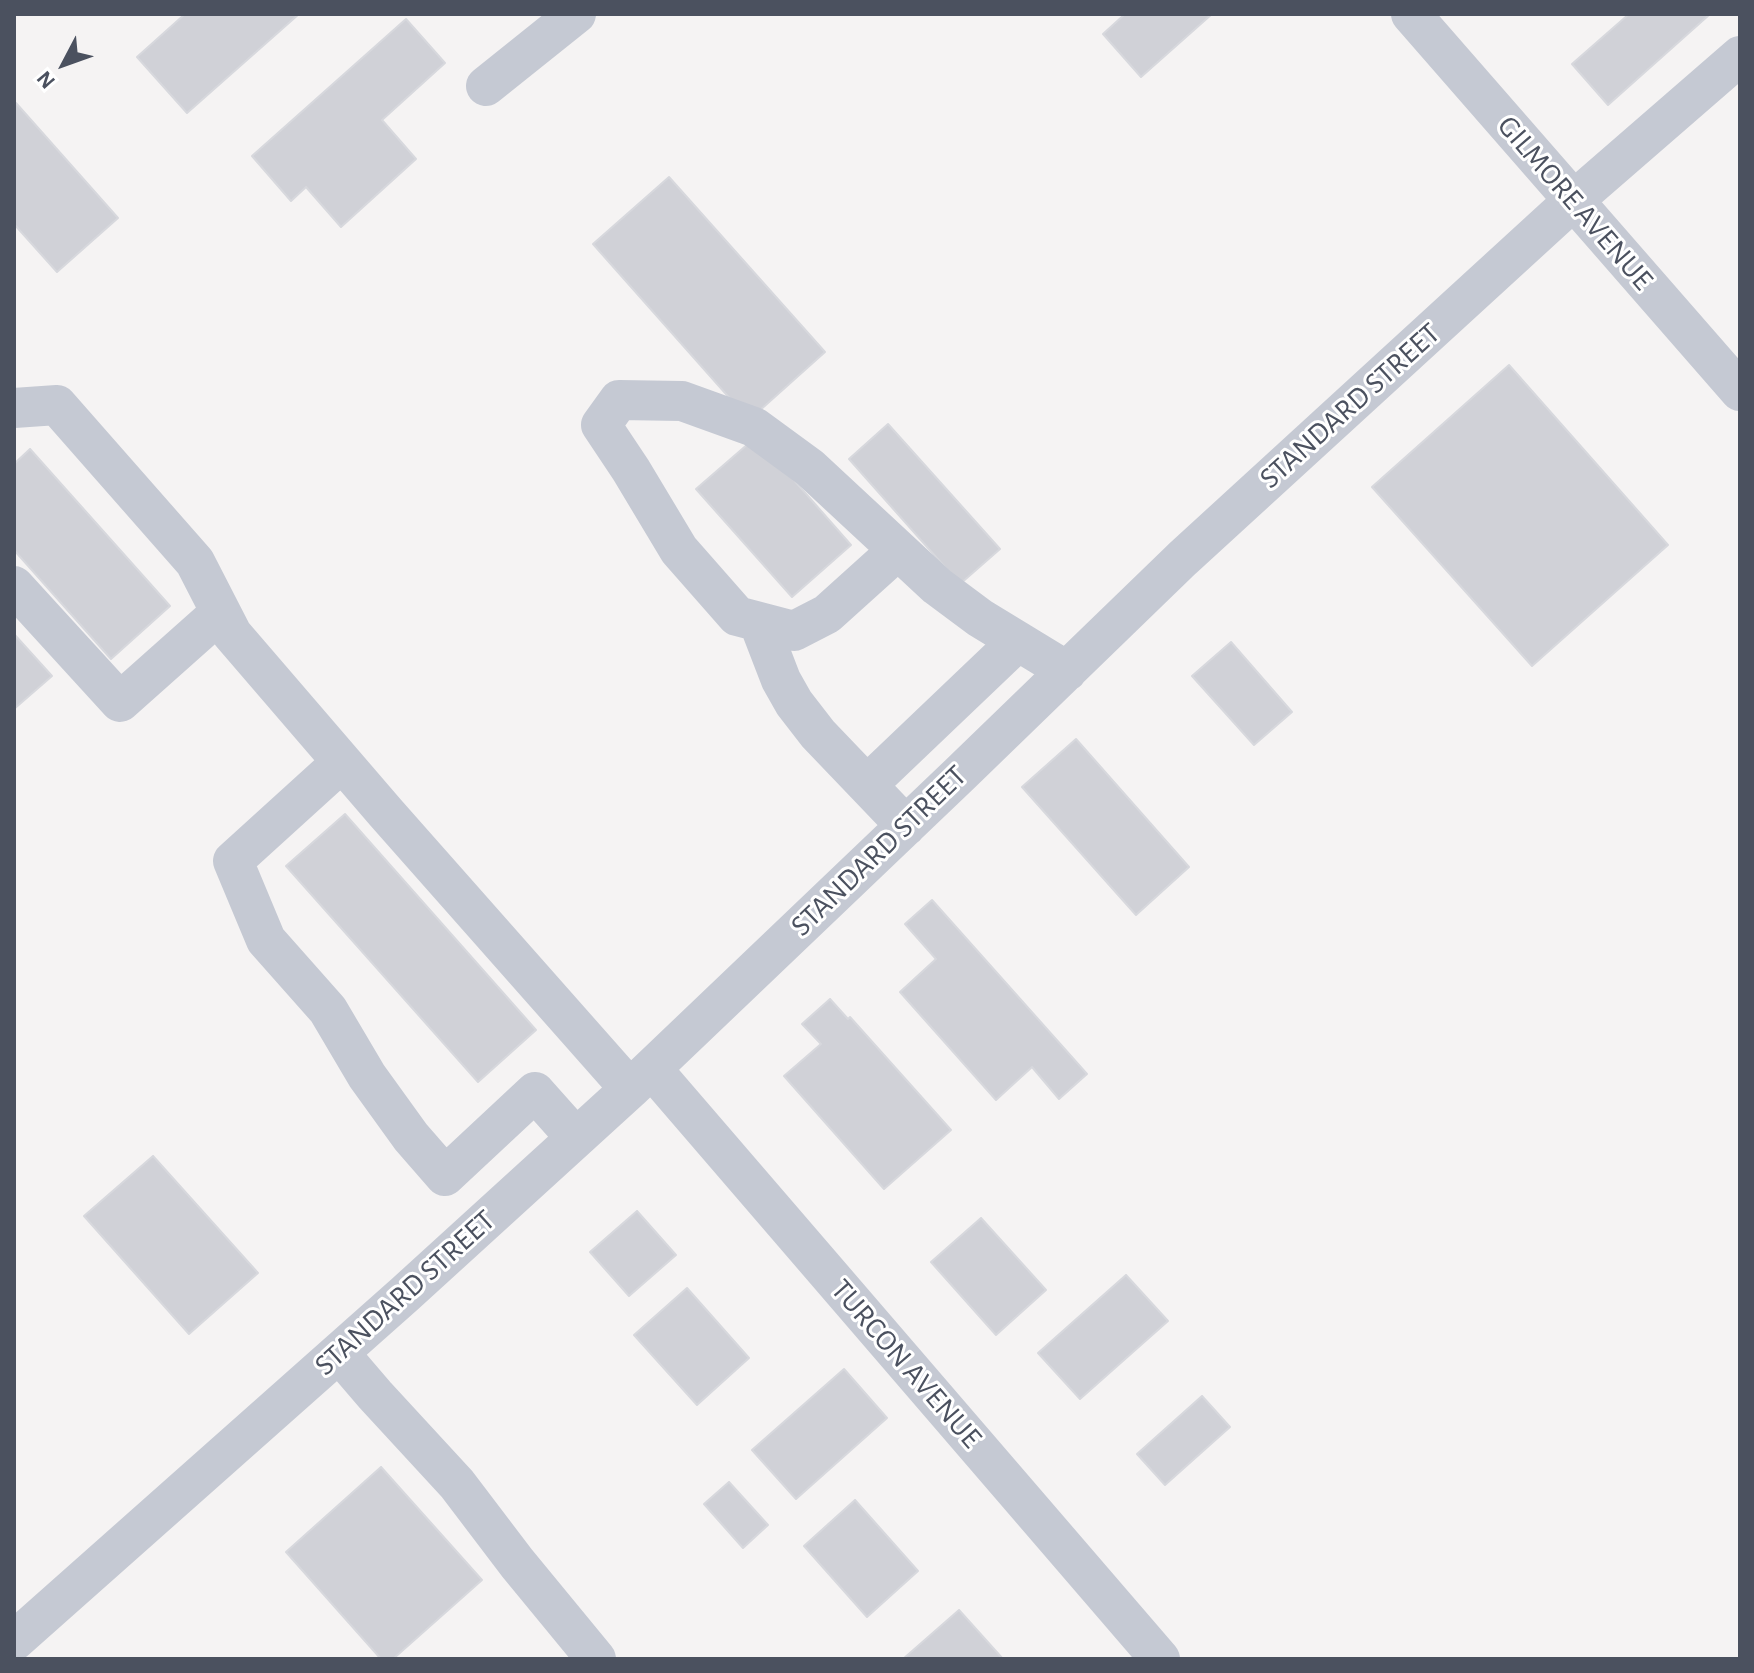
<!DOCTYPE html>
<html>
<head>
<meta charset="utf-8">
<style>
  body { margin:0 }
  #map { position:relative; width:1754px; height:1673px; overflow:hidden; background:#f5f3f3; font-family:"Alegreya Sans",sans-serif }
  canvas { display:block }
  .frame { position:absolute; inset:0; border:16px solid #4b515f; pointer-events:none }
  .north { position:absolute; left:24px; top:24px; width:80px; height:80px; -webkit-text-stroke:6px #fff; paint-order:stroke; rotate:229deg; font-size:22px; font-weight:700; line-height:32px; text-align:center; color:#4b515f }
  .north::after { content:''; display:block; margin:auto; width:28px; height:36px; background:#4b515f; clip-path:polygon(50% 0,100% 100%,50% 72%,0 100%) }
</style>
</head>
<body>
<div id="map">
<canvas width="1754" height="1673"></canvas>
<div class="frame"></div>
<div class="north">N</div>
</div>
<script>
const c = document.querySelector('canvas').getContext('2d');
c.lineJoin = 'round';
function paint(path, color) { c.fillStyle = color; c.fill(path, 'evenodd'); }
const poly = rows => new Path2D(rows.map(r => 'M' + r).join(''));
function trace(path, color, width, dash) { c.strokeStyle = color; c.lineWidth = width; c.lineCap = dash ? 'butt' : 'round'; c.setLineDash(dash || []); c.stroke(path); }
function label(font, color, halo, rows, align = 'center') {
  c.font = font + ' "Alegreya Sans",sans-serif'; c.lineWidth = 6; c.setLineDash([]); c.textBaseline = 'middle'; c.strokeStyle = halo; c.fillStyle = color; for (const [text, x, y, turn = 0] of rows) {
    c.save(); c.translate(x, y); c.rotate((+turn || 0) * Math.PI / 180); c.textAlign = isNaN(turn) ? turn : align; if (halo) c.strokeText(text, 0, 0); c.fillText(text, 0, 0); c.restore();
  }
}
const building = poly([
  [185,14,299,14,187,113,137,57,185,14],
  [1125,14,1212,14,1141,77,1103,34,1125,14],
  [1629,14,1708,14,1709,15,1608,105,1572,64,1629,14],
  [406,19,445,63,382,120,416,159,341,227,306,187,291,201,252,156,406,19],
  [16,103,118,218,57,272,14,224,14,104,16,103],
  [669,177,825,352,749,420,593,244,669,177],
  [1509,365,1668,545,1532,666,1372,487,1509,365],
  [888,424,1000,549,960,584,849,459,888,424],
  [756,437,851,545,792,597,696,489,756,437],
  [30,449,170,606,111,659,14,550,14,464,30,449],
  [14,634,52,676,14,709,14,634],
  [1231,642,1292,712,1254,745,1192,676,1231,642],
  [1076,739,1189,867,1136,915,1022,787,1076,739],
  [345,814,536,1030,478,1082,286,866,345,814],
  [932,900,1087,1074,1059,1099,1032,1067,996,1100,900,992,936,959,905,924,932,900],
  [830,999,848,1019,850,1017,951,1130,884,1189,784,1076,821,1044,802,1024,830,999],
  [153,1156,258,1273,189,1334,84,1216,153,1156],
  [637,1211,676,1255,629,1296,590,1252,637,1211],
  [981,1218,1046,1290,996,1335,931,1262,981,1218],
  [1126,1275,1168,1321,1080,1399,1038,1353,1126,1275],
  [687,1288,749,1358,697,1405,634,1335,687,1288],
  [844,1369,887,1418,796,1499,752,1450,844,1369],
  [1202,1396,1230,1427,1165,1485,1137,1454,1202,1396],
  [381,1467,482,1580,393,1659,381,1659,286,1552,381,1467],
  [729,1482,768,1525,743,1548,704,1504,729,1482],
  [855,1500,918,1571,867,1617,804,1546,855,1500],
  [959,1610,1003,1659,903,1659,959,1610]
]);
const minor = poly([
  [1411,14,1740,391],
  [486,86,576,14],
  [14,408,57,405,195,562,232,634,386,813,630,1089],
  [898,550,827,614,794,631,737,616,679,550,631,470,601,425,619,400,682,401,754,427,810,468,937,586,980,618,1067,671],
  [14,586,120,702,220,613],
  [759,623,781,680,794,703,818,734,906,826],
  [342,762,233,861,266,940,328,1010,367,1076,411,1137,445,1176,535,1092,576,1138],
  [867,785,1018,641],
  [652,1069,1160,1659],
  [339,1353,375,1395,457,1484,517,1563,596,1659],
  [14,1641,405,1294,630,1089,960,774,1182,559,1573,201,1740,56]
]);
const streetNames = [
  ["GILMORE AVENUE",1575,203,49],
  ["STANDARD STREET",1350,406,-42],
  ["STANDARD STREET",879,851,-44],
  ["STANDARD STREET",405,1293,-42],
  ["TURCON AVENUE",906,1364,49]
];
paint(building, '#d0d1d7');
trace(building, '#d7d8dd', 2);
trace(minor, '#c5c9d3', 40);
label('30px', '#4b515f', '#fff', streetNames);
</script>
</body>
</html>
